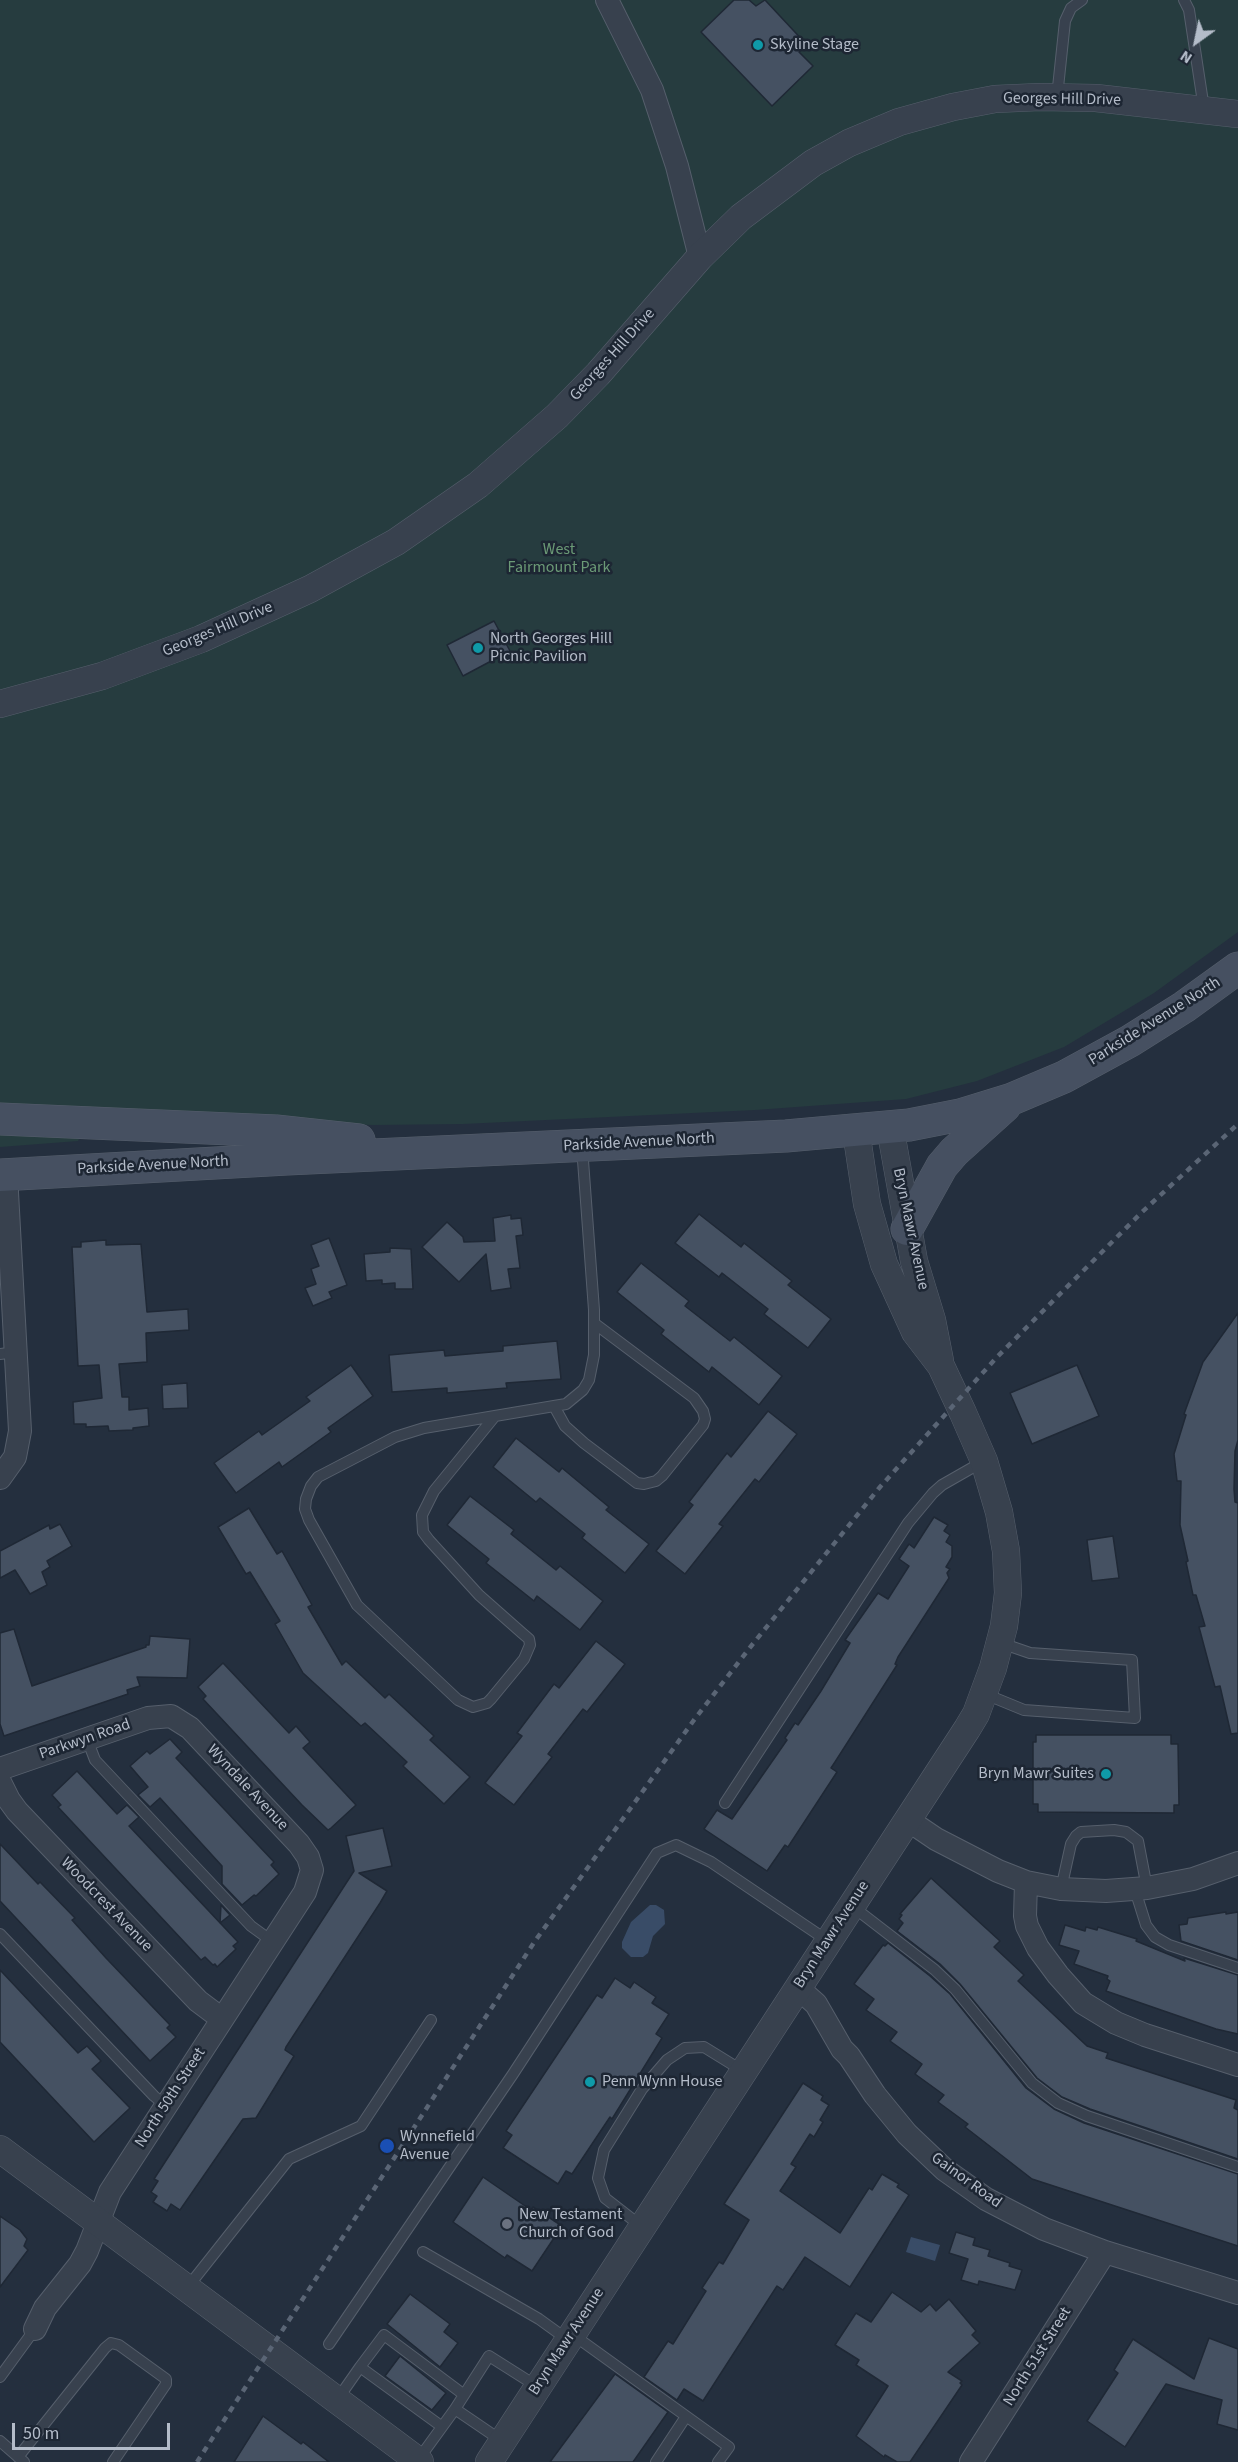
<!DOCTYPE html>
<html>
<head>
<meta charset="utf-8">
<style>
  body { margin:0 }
  #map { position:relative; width:1238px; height:2462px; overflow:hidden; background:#242f3e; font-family:"Source Sans 3",sans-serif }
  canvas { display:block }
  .north { position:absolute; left:1166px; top:12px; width:60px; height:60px; -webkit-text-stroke:4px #1d2633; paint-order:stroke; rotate:213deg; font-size:16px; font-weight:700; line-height:24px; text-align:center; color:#b4bcc9 }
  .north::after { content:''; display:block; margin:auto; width:21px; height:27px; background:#b4bcc9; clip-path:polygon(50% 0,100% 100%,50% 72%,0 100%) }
  .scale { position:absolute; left:12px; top:2423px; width:158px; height:27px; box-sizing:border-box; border:3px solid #b4bcc9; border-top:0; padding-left:8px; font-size:18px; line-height:21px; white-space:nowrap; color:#b4bcc9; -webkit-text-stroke:4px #1d2633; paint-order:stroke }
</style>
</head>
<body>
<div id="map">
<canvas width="1238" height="2462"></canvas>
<div class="north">N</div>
<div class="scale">50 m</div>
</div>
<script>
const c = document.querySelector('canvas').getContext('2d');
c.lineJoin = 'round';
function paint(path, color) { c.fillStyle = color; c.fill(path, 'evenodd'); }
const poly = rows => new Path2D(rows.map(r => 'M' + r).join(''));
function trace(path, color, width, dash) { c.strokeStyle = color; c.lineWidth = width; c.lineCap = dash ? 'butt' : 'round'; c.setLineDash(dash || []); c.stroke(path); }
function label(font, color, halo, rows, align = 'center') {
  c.font = font + ' "Source Sans 3",sans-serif'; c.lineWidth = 5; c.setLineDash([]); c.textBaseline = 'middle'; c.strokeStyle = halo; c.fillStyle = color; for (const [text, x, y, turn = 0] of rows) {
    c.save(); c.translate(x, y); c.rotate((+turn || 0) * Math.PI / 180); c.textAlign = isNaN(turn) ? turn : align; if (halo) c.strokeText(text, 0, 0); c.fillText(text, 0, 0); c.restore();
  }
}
const green = poly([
  [0,0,1238,0,1238,932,1154,993,1064,1047,977,1081,906,1099,755,1110,463,1124,373,1125,0,1110],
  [0,1132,80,1137,78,1141,0,1147]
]);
const water = poly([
  [650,1905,656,1905,664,1910,665,1924,653,1936,648,1953,643,1957,631,1957,622,1948,622,1942,631,1922],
  [911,2237,940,2245,935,2261,906,2252]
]);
const building = poly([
  [734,0,749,0,756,6,765,0,807,45,799,52,813,66,772,106,701,32,734,0],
  [494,621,510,651,463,676,447,645,494,621],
  [699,1214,741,1247,744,1243,792,1281,788,1285,831,1319,808,1348,764,1314,768,1309,722,1273,719,1277,675,1243,699,1214],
  [511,1215,511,1219,521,1218,523,1235,516,1236,520,1268,508,1269,511,1288,491,1291,486,1254,459,1282,422,1247,447,1222,463,1237,464,1242,495,1241,493,1218,511,1215],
  [329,1238,347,1285,329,1292,332,1298,313,1306,305,1288,316,1284,311,1269,319,1266,311,1245,329,1238],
  [106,1240,106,1245,141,1244,147,1312,188,1309,189,1330,146,1333,147,1362,119,1364,122,1397,129,1397,129,1410,148,1408,149,1426,133,1428,133,1430,109,1431,108,1426,86,1427,86,1424,74,1424,73,1402,102,1398,99,1365,78,1366,72,1247,81,1247,81,1242,106,1240],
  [390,1248,411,1249,413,1289,395,1289,395,1283,382,1284,382,1280,366,1281,364,1254,390,1252,390,1248],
  [641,1263,689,1301,685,1306,730,1341,734,1337,782,1376,759,1405,712,1367,709,1372,661,1334,664,1330,617,1292,641,1263],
  [1238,1313,1238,1440,1235,1451,1234,1489,1235,1502,1238,1503,1238,1733,1231,1734,1220,1686,1215,1687,1199,1627,1205,1626,1196,1595,1193,1595,1186,1562,1188,1561,1180,1525,1181,1481,1177,1481,1174,1454,1186,1415,1184,1414,1203,1362,1238,1313],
  [557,1341,561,1379,506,1383,507,1388,447,1393,447,1388,392,1392,389,1355,444,1350,445,1356,503,1351,503,1346,557,1341],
  [351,1365,373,1396,328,1428,331,1432,282,1467,279,1462,236,1493,214,1463,259,1431,262,1435,310,1401,306,1397,351,1365],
  [1077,1365,1099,1416,1032,1444,1010,1393,1077,1365],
  [187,1383,188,1408,163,1409,162,1385,187,1383],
  [768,1411,797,1434,759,1482,755,1479,719,1524,723,1526,685,1574,656,1551,693,1505,689,1502,727,1453,731,1457,768,1411],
  [516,1438,559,1472,562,1468,609,1507,606,1510,649,1544,625,1573,582,1538,585,1534,540,1498,536,1502,493,1467,516,1438],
  [470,1496,514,1530,511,1534,556,1570,560,1566,603,1601,580,1630,537,1596,534,1601,486,1563,489,1559,447,1525,470,1496],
  [249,1508,277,1554,282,1551,312,1605,308,1607,342,1665,346,1661,385,1698,389,1694,434,1736,430,1740,470,1777,444,1804,403,1766,407,1762,365,1723,361,1726,303,1673,275,1624,280,1621,250,1572,246,1574,218,1527,249,1508],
  [934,1517,948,1525,944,1531,950,1535,946,1542,952,1546,952,1557,946,1567,950,1569,947,1573,949,1578,898,1657,895,1664,897,1665,835,1762,831,1768,837,1772,788,1847,785,1845,767,1871,704,1829,717,1810,732,1819,787,1740,785,1738,795,1723,798,1725,821,1691,850,1643,845,1640,878,1593,888,1599,909,1566,899,1559,909,1544,914,1548,934,1517],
  [60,1524,72,1546,47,1561,50,1567,42,1572,47,1585,30,1594,15,1570,0,1578,0,1551,49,1525,50,1529,60,1524],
  [1113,1536,1119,1578,1092,1581,1087,1540,1113,1536],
  [14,1629,32,1686,146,1647,146,1645,149,1645,150,1636,190,1639,187,1678,137,1677,140,1686,127,1690,128,1694,4,1736,0,1724,0,1633,14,1629],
  [596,1641,625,1664,587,1712,583,1709,548,1754,552,1757,514,1805,485,1783,522,1736,517,1733,554,1684,559,1688,596,1641],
  [223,1663,289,1733,296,1726,310,1742,303,1748,356,1805,331,1828,328,1830,302,1805,203,1699,206,1696,198,1687,223,1663],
  [1036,1735,1171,1735,1171,1744,1178,1744,1179,1805,1174,1805,1174,1813,1038,1812,1038,1804,1033,1804,1033,1742,1036,1742,1036,1735],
  [170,1739,182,1752,176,1758,274,1862,271,1865,279,1874,256,1896,254,1895,242,1905,222,1884,222,1866,160,1798,150,1807,138,1795,148,1787,130,1766,147,1751,150,1754,170,1739],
  [77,1771,117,1814,127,1805,139,1817,129,1826,238,1942,233,1946,236,1949,217,1967,215,1964,213,1965,205,1957,201,1960,58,1807,61,1805,52,1795,77,1771],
  [383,1828,392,1866,359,1873,387,1891,380,1903,286,2047,285,2050,294,2056,256,2118,243,2119,180,2210,171,2204,167,2211,153,2202,157,2196,151,2192,158,2181,154,2179,354,1871,346,1836,383,1828],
  [0,1844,38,1884,40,1882,75,1918,72,1920,106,1958,170,2025,167,2028,176,2037,150,2061,0,1901,0,1844],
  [931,1878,1000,1941,994,1947,1024,1975,1018,1981,1087,2046,1108,2053,1106,2058,1236,2100,1234,2108,1238,2110,1238,2159,1090,2109,1062,2097,1037,2078,960,1984,940,1964,897,1931,903,1923,899,1919,902,1915,900,1914,931,1878],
  [221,1905,230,1915,220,1923,221,1905],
  [1226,1912,1226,1914,1238,1912,1238,1960,1181,1941,1179,1925,1187,1924,1188,1918,1226,1912],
  [1065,1925,1085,1931,1086,1927,1097,1930,1098,1927,1137,1939,1136,1941,1185,1961,1184,1958,1238,1975,1238,2034,1216,2029,1106,1991,1110,1981,1107,1979,1108,1976,1074,1964,1079,1951,1059,1945,1065,1925],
  [888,1943,930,1976,950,1994,1026,2088,1054,2109,1084,2123,1238,2174,1238,2246,1032,2179,965,2127,968,2124,938,2102,944,2095,915,2074,922,2064,890,2041,897,2032,866,2010,874,1999,854,1984,883,1945,885,1946,888,1943],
  [0,1970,78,2053,87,2046,101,2061,92,2069,130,2108,94,2142,0,2042,0,1970],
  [615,1978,630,1988,634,1982,656,1997,652,2003,669,2014,656,2034,662,2038,612,2119,610,2117,572,2174,566,2171,558,2184,503,2148,512,2135,506,2131,597,1995,602,1998,615,1978],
  [803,2083,823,2096,821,2100,829,2105,820,2120,823,2122,814,2137,810,2134,791,2164,796,2167,780,2191,840,2233,869,2188,872,2190,882,2174,899,2184,897,2187,909,2195,850,2287,805,2257,783,2290,777,2286,703,2401,684,2389,677,2400,644,2377,668,2341,673,2344,706,2291,702,2288,719,2262,723,2264,749,2220,724,2204,803,2083],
  [483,2177,531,2210,533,2207,562,2226,532,2271,507,2255,505,2258,453,2222,483,2177],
  [0,2216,20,2230,27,2239,24,2246,28,2250,0,2287,0,2216],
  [956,2232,975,2238,973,2245,990,2250,988,2256,1010,2263,1009,2266,1022,2270,1015,2290,979,2281,978,2285,961,2280,968,2259,949,2253,956,2232],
  [892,2292,921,2312,930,2304,936,2311,949,2299,976,2331,972,2335,980,2343,948,2372,962,2381,960,2383,962,2385,910,2462,897,2462,885,2455,884,2457,856,2436,888,2386,856,2365,859,2360,835,2345,856,2313,871,2322,892,2292],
  [410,2294,450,2324,444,2332,458,2343,440,2367,387,2324,410,2294],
  [1209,2338,1238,2349,1238,2430,1217,2424,1222,2400,1166,2384,1125,2447,1087,2421,1118,2373,1114,2370,1133,2339,1194,2379,1209,2338],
  [400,2356,446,2393,432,2410,385,2376,400,2356],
  [615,2374,668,2412,633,2462,550,2462,615,2374],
  [263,2416,301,2444,303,2442,329,2462,234,2462,263,2416]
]);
const service = poly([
  [1184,0,1189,10,1204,109],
  [1057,97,1065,21,1071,8,1082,0],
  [0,1354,16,1352],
  [554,1406,565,1426,584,1443,637,1483,644,1484,656,1481,662,1476,703,1425,705,1419,703,1411,694,1398,594,1323],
  [495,1416,434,1491,422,1515,423,1532,429,1540,479,1595,522,1633,529,1639,530,1645,524,1659,491,1699,487,1703,473,1707,458,1700,357,1605,309,1520,305,1509,306,1499,311,1486,318,1477,395,1437,424,1428,554,1406,566,1404,583,1390,589,1380,594,1355,594,1310,582,1147],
  [985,1694,1024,1710,1135,1718,1132,1660,1030,1653,1001,1643],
  [87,1739,95,1760,251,1926,273,1942],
  [725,1803,908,1523,933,1493,942,1485,984,1461],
  [1061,1889,1071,1844,1076,1836,1081,1832,1114,1830,1126,1832,1138,1841,1147,1888],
  [1135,1890,1146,1925,1155,1937,1169,1945,1238,1968],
  [852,1906,935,1970,955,1989,1032,2083,1058,2103,1087,2116,1238,2167],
  [0,1934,154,2096,166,2106],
  [641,2226,605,2198,598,2178,604,2150,642,2089,667,2060,685,2048,704,2047,743,2071],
  [423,2252,539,2319,568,2340],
  [187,2288,289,2159,361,2126,431,2020],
  [572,2334,729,2447,718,2462],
  [329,2344,513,2074,657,1853,676,1845,711,1862,828,1941],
  [0,2377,35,2329],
  [337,2400,360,2367],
  [455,2409,502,2441],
  [441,2426,360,2367,384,2335,463,2394],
  [0,2441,24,2462],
  [18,2457,105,2348,111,2343,119,2345,166,2379,166,2384,113,2462],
  [418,2460,455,2409,489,2356,538,2387],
  [656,2462,685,2418]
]);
const minor = poly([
  [607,0,652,90,677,166,700,257],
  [0,1478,15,1457,20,1431,6,1174],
  [0,1769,148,1718,171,1716,190,1728,299,1844,308,1857,312,1870,305,1892,110,2192,87,2251,80,2264,45,2308,35,2329],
  [0,1782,9,1800,17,1811,198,2001,222,2019],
  [908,1820,936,1839,998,1871,1026,1882,1061,1889,1106,1891,1147,1888,1193,1879,1238,1863],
  [1026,1882,1025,1916,1027,1926,1038,1948,1058,1975,1083,2003,1116,2023,1145,2035,1238,2065],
  [798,1988,816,2004,842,2049,849,2056,875,2095,907,2134,945,2170,986,2199,1044,2229,1105,2252,1238,2293],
  [971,2462,1105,2252]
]);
const tertiary = poly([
  [0,704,102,676,201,639,310,589,396,542,478,485,557,416,598,374,700,257,741,217,813,163,849,143,899,122,953,107,995,99,1040,97,1096,98,1238,114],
  [890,1127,914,1261,932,1320,940,1361],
  [0,2149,420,2462],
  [489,2462,967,1729,976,1714,993,1668,1004,1626,1008,1593,1006,1551,999,1512,984,1461,963,1413,941,1366,915,1332,884,1264,867,1204,856,1131]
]);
const secondary = poly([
  [0,1119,276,1131,359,1140],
  [0,1175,287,1159,786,1136,909,1125,960,1115,1012,1099,1064,1077,1130,1041,1184,1007,1238,968],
  [907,1229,942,1166,954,1152,1005,1106]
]);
const rail = poly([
  [197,2462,535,1941,694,1720,752,1645,880,1487,997,1357,1142,1212,1238,1124]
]);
const markers = [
  [758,45,6,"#0f9aa8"],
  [478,648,6,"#0f9aa8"],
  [1106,1774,6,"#0f9aa8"],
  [590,2082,6,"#0f9aa8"],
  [387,2146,8,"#1a4fb4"],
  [507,2224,6,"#6b7280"]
];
const poiNames = [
  ["Skyline Stage",770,45],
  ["North Georges Hill",490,639],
  ["Picnic Pavilion",490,657],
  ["Bryn Mawr Suites",1094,1774,"right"],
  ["Penn Wynn House",602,2082],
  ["Wynnefield",400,2137],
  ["Avenue",400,2155],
  ["New Testament",519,2215],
  ["Church of God",519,2233]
];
const streetNames = [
  ["Georges Hill Drive",1062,100,1],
  ["Georges Hill Drive",613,355,-48],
  ["Georges Hill Drive",218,630,-23],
  ["Parkside Avenue North",1155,1022,-32],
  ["Parkside Avenue North",639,1143,-3],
  ["Parkside Avenue North",153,1166,-3],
  ["Bryn Mawr Avenue",910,1229,78],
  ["Parkwyn Road",85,1740,-19],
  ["Wyndale Avenue",247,1788,47],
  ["Woodcrest Avenue",106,1905,46],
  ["Bryn Mawr Avenue",832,1935,-57],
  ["North 50th Street",171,2098,-57],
  ["Gainor Road",966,2181,36],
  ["Bryn Mawr Avenue",567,2342,-57],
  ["North 51st Street",1038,2357,-58]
];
const parkNames = [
  ["West",559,550],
  ["Fairmount Park",559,568]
];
paint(green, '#263c3f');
paint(water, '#394c67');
paint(building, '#455162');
trace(building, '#1f2835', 1.5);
trace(service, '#565f6c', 12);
trace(minor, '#565f6c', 24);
trace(tertiary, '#565f6c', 28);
trace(secondary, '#565f6c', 33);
trace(service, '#38414e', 10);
trace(minor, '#38414e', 22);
trace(tertiary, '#38414e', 27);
trace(secondary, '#465061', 32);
trace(rail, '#5a6575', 4.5, [6, 6]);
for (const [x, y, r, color] of markers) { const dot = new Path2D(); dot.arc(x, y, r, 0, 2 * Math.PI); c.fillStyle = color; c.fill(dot); trace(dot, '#1d2633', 2); }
label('16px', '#b4bcc9', '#1d2633', poiNames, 'left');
label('16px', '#b4bcc9', '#1d2633', streetNames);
label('16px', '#6b9a76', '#1d2633', parkNames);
</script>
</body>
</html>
